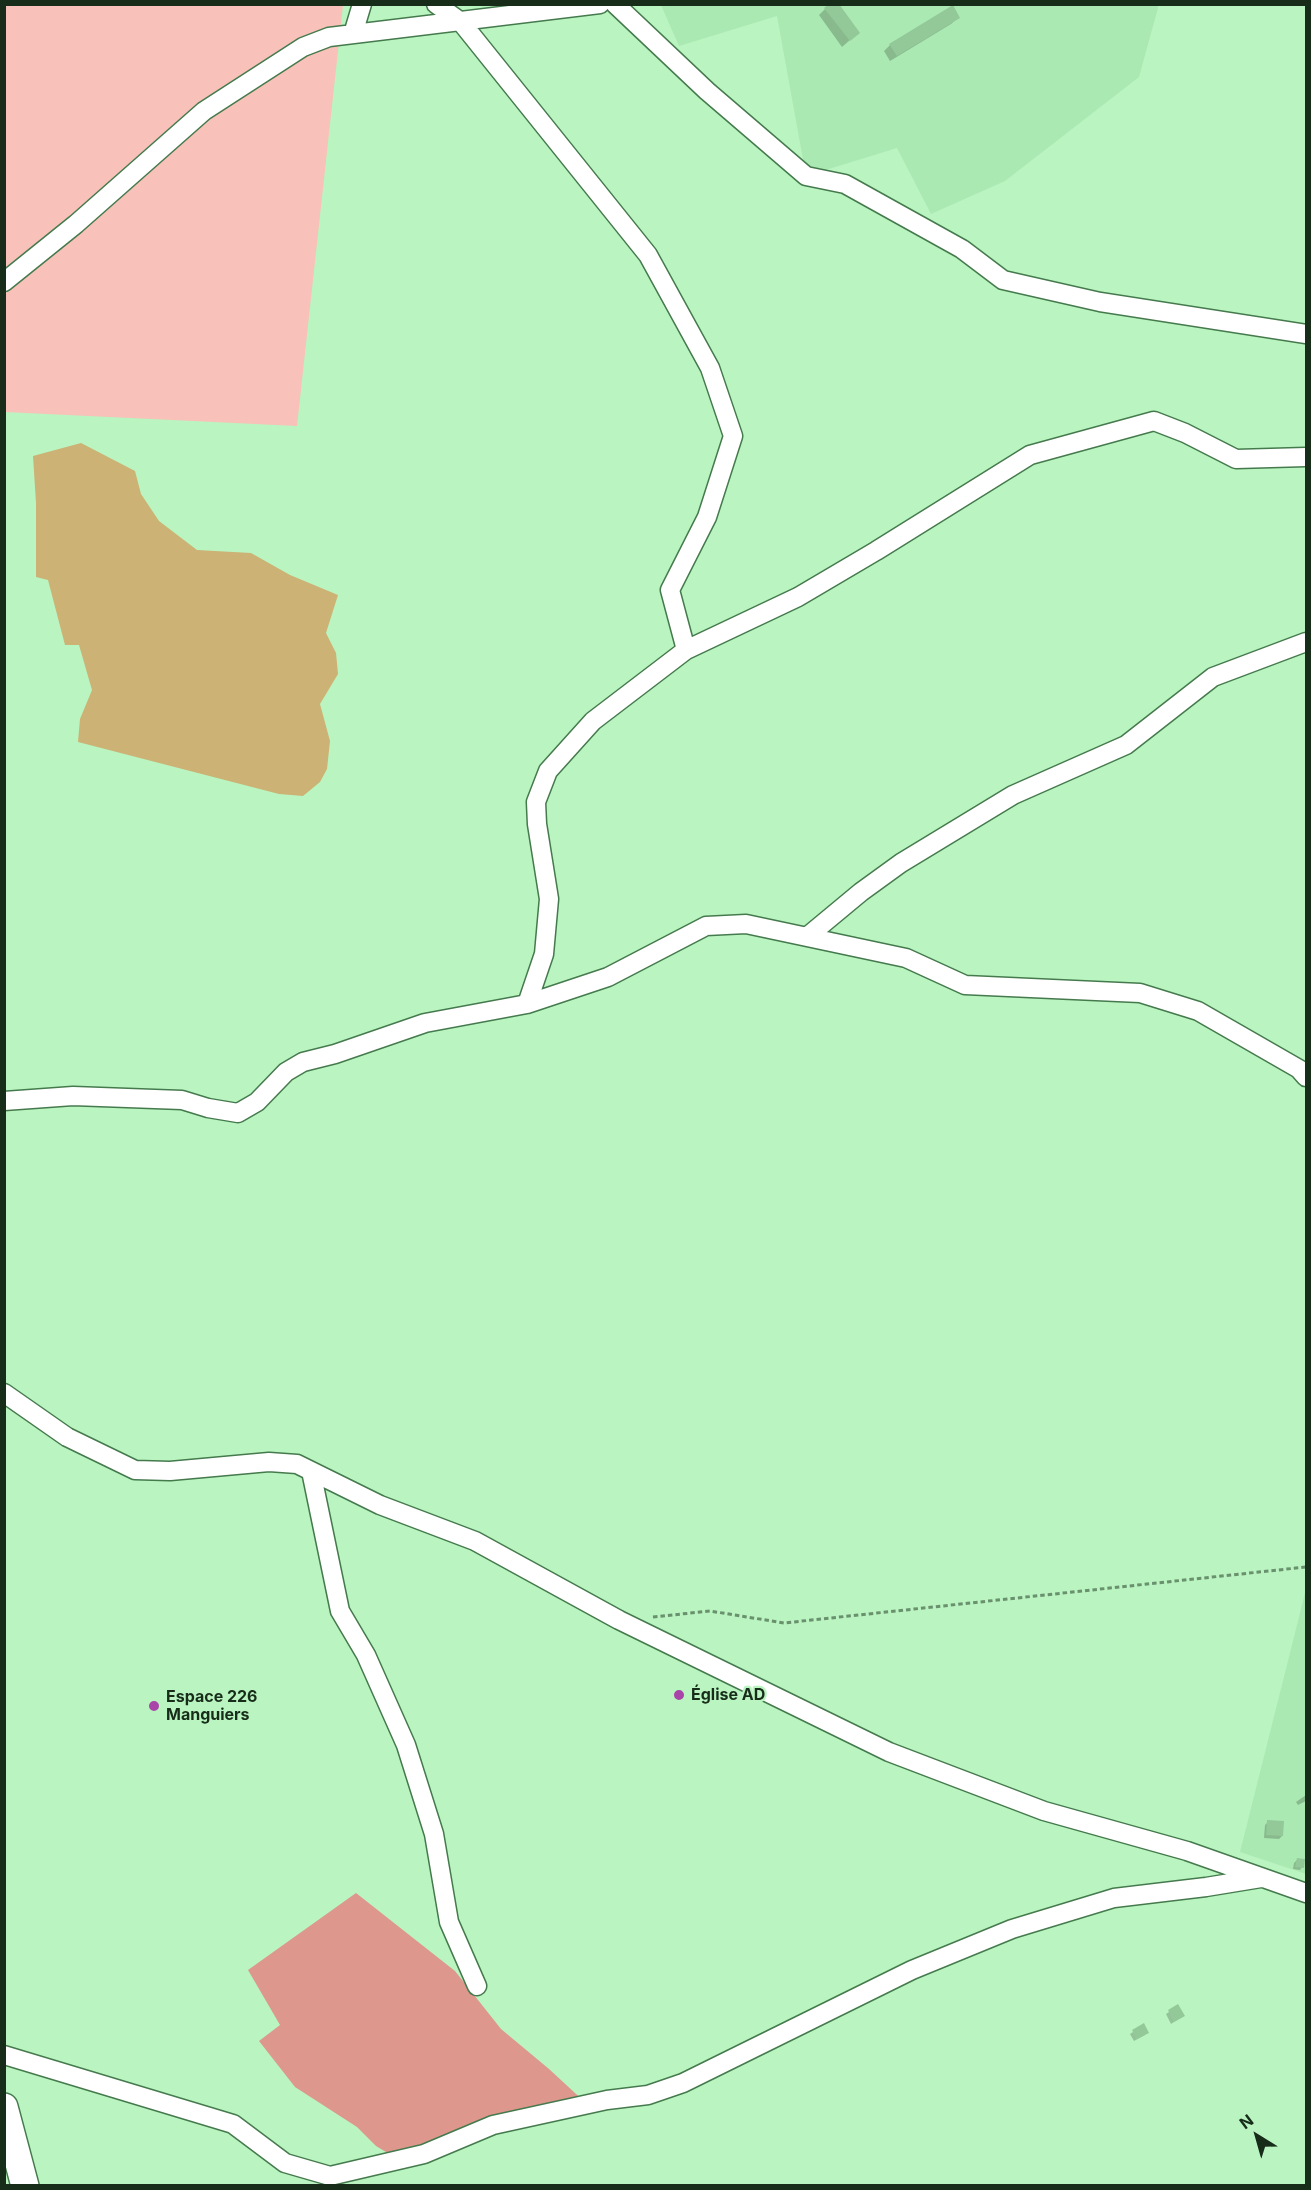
<!DOCTYPE html>
<html>
<head>
<meta charset="utf-8">
<style>
  body { margin:0 }
  #map { position:relative; width:1311px; height:2190px; overflow:hidden; background:#baf4c1; font-family:Inter,sans-serif }
  canvas { display:block }
  .frame { position:absolute; inset:0; border:6px solid #172d1a; pointer-events:none }
  .north { position:absolute; left:1227px; top:2106px; width:60px; height:60px; -webkit-text-stroke:4px #baf4c1; paint-order:stroke; rotate:323deg; font-size:16px; font-weight:700; line-height:24px; text-align:center; color:#172d1a }
  .north::after { content:''; display:block; margin:auto; width:21px; height:27px; background:#172d1a; clip-path:polygon(50% 0,100% 100%,50% 72%,0 100%) }
</style>
</head>
<body>
<div id="map">
<canvas width="1311" height="2190"></canvas>
<div class="frame"></div>
<div class="north">N</div>
</div>
<script>
const c = document.querySelector('canvas').getContext('2d');
c.lineJoin = 'round';
function paint(path, color) { c.fillStyle = color; c.fill(path, 'evenodd'); }
const poly = rows => new Path2D(rows.map(r => 'M' + r).join(''));
function trace(path, color, width, dash) { c.strokeStyle = color; c.lineWidth = width; c.lineCap = dash ? 'butt' : 'round'; c.setLineDash(dash || []); c.stroke(path); }
function label(font, color, halo, rows, align = 'center') {
  c.font = font + ' Inter,sans-serif'; c.lineWidth = 4.5; c.setLineDash([]); c.textBaseline = 'middle'; c.strokeStyle = halo; c.fillStyle = color; for (const [text, x, y, turn = 0] of rows) {
    c.save(); c.translate(x, y); c.rotate((+turn || 0) * Math.PI / 180); c.textAlign = isNaN(turn) ? turn : align; if (halo) c.strokeText(text, 0, 0); c.fillText(text, 0, 0); c.restore();
  }
}
const built = poly([
  [1157,4,1158,8,1139,77,1005,181,931,214,897,148,806,176,777,16,679,46,661,5],
  [1306,1589,1306,1874,1240,1852]
]);
const green = poly([
  [4,5,343,5,297,426,5,412]
]);
const forest = poly([
  [356,1893,455,1971,501,2029,549,2069,588,2105,401,2161,376,2146,357,2127,295,2087,259,2041,280,2025,248,1970]
]);
const water = poly([
  [81,443,135,471,141,494,159,521,197,550,251,553,290,575,338,595,326,633,336,653,338,674,320,704,330,741,327,769,320,782,303,796,279,794,78,742,80,719,92,690,79,645,65,645,48,580,36,577,36,503,33,456]
]);
const shadow = poly([
  [825,9,858,33,842,47,819,15],
  [958,17,951,24,890,61,884,51,890,45],
  [1306,1795,1306,1801,1298,1805,1296,1802],
  [1268,1822,1282,1836,1279,1839,1264,1838,1265,1825],
  [1297,1860,1302,1867,1300,1870,1293,1869,1294,1863],
  [1178,2006,1183,2016,1171,2024,1166,2014],
  [1133,2032,1145,2035,1134,2041,1130,2034]
]);
const building = poly([
  [829,4,839,4,860,33,850,41,824,8],
  [953,5,960,18,897,56,889,44],
  [1267,1820,1284,1821,1283,1836,1266,1835],
  [1297,1858,1305,1859,1304,1868,1295,1867],
  [1178,2004,1185,2016,1174,2022,1168,2010],
  [1144,2023,1149,2033,1137,2039,1132,2030]
]);
const path = poly([
  [653,1617,710,1611,784,1623,1306,1567]
]);
const minor = poly([
  [436,4,461,22,648,255,710,368,733,436,707,517,670,590,686,650],
  [615,4,707,91,806,176,845,184,962,249,1003,280,1100,302,1306,334],
  [353,34,362,4],
  [4,282,76,224,204,111,303,47,329,37,600,4],
  [808,936,861,892,901,863,1013,795,1126,745,1213,677,1306,642],
  [527,1004,544,954,549,899,537,824,536,802,548,771,593,721,686,650,798,597,876,551,1030,455,1154,421,1185,433,1236,459,1306,457],
  [4,1101,73,1096,182,1100,208,1108,238,1113,257,1102,286,1072,303,1062,335,1054,425,1023,527,1004,608,977,706,926,746,924,906,958,965,985,1140,993,1198,1011,1299,1069,1306,1077],
  [4,1393,67,1437,135,1470,170,1471,269,1462,297,1464,380,1505,475,1541,619,1620,889,1752,1044,1811,1187,1851,1306,1893],
  [311,1471,340,1611,366,1655,406,1745,434,1834,449,1922,477,1986],
  [4,2055,233,2124,285,2163,330,2176,424,2154,493,2125,607,2100,648,2095,683,2083,912,1970,1012,1929,1114,1898,1206,1887,1261,1878]
]);
const primary = poly([
  [4,2107,25,2186]
]);
const markers = [
  [679,1695,6,"#a944a8"],
  [154,1706,6,"#a944a8"]
];
const poiNames = [
  ["Église AD",691,1695],
  ["Espace 226",166,1697],
  ["Manguiers",166,1715]
];
paint(built, '#aae9b2');
paint(green, '#f8c1b9');
paint(forest, '#dd978d');
paint(water, '#ccb274');
paint(shadow, '#0003');
paint(building, '#93c899');
trace(minor, '#457a4d', 21);
trace(primary, '#457a4d', 30);
trace(path, '#69916e', 3, [4.5, 3]);
trace(minor, '#fff', 18);
trace(primary, '#fff', 27);
for (const [x, y, r, color] of markers) { const dot = new Path2D(); dot.arc(x, y, r, 0, 2 * Math.PI); c.fillStyle = color; c.fill(dot); trace(dot, '#baf4c1', 2); }
label('bold 16px', '#172d1a', '#baf4c1', poiNames, 'left');
</script>
</body>
</html>
